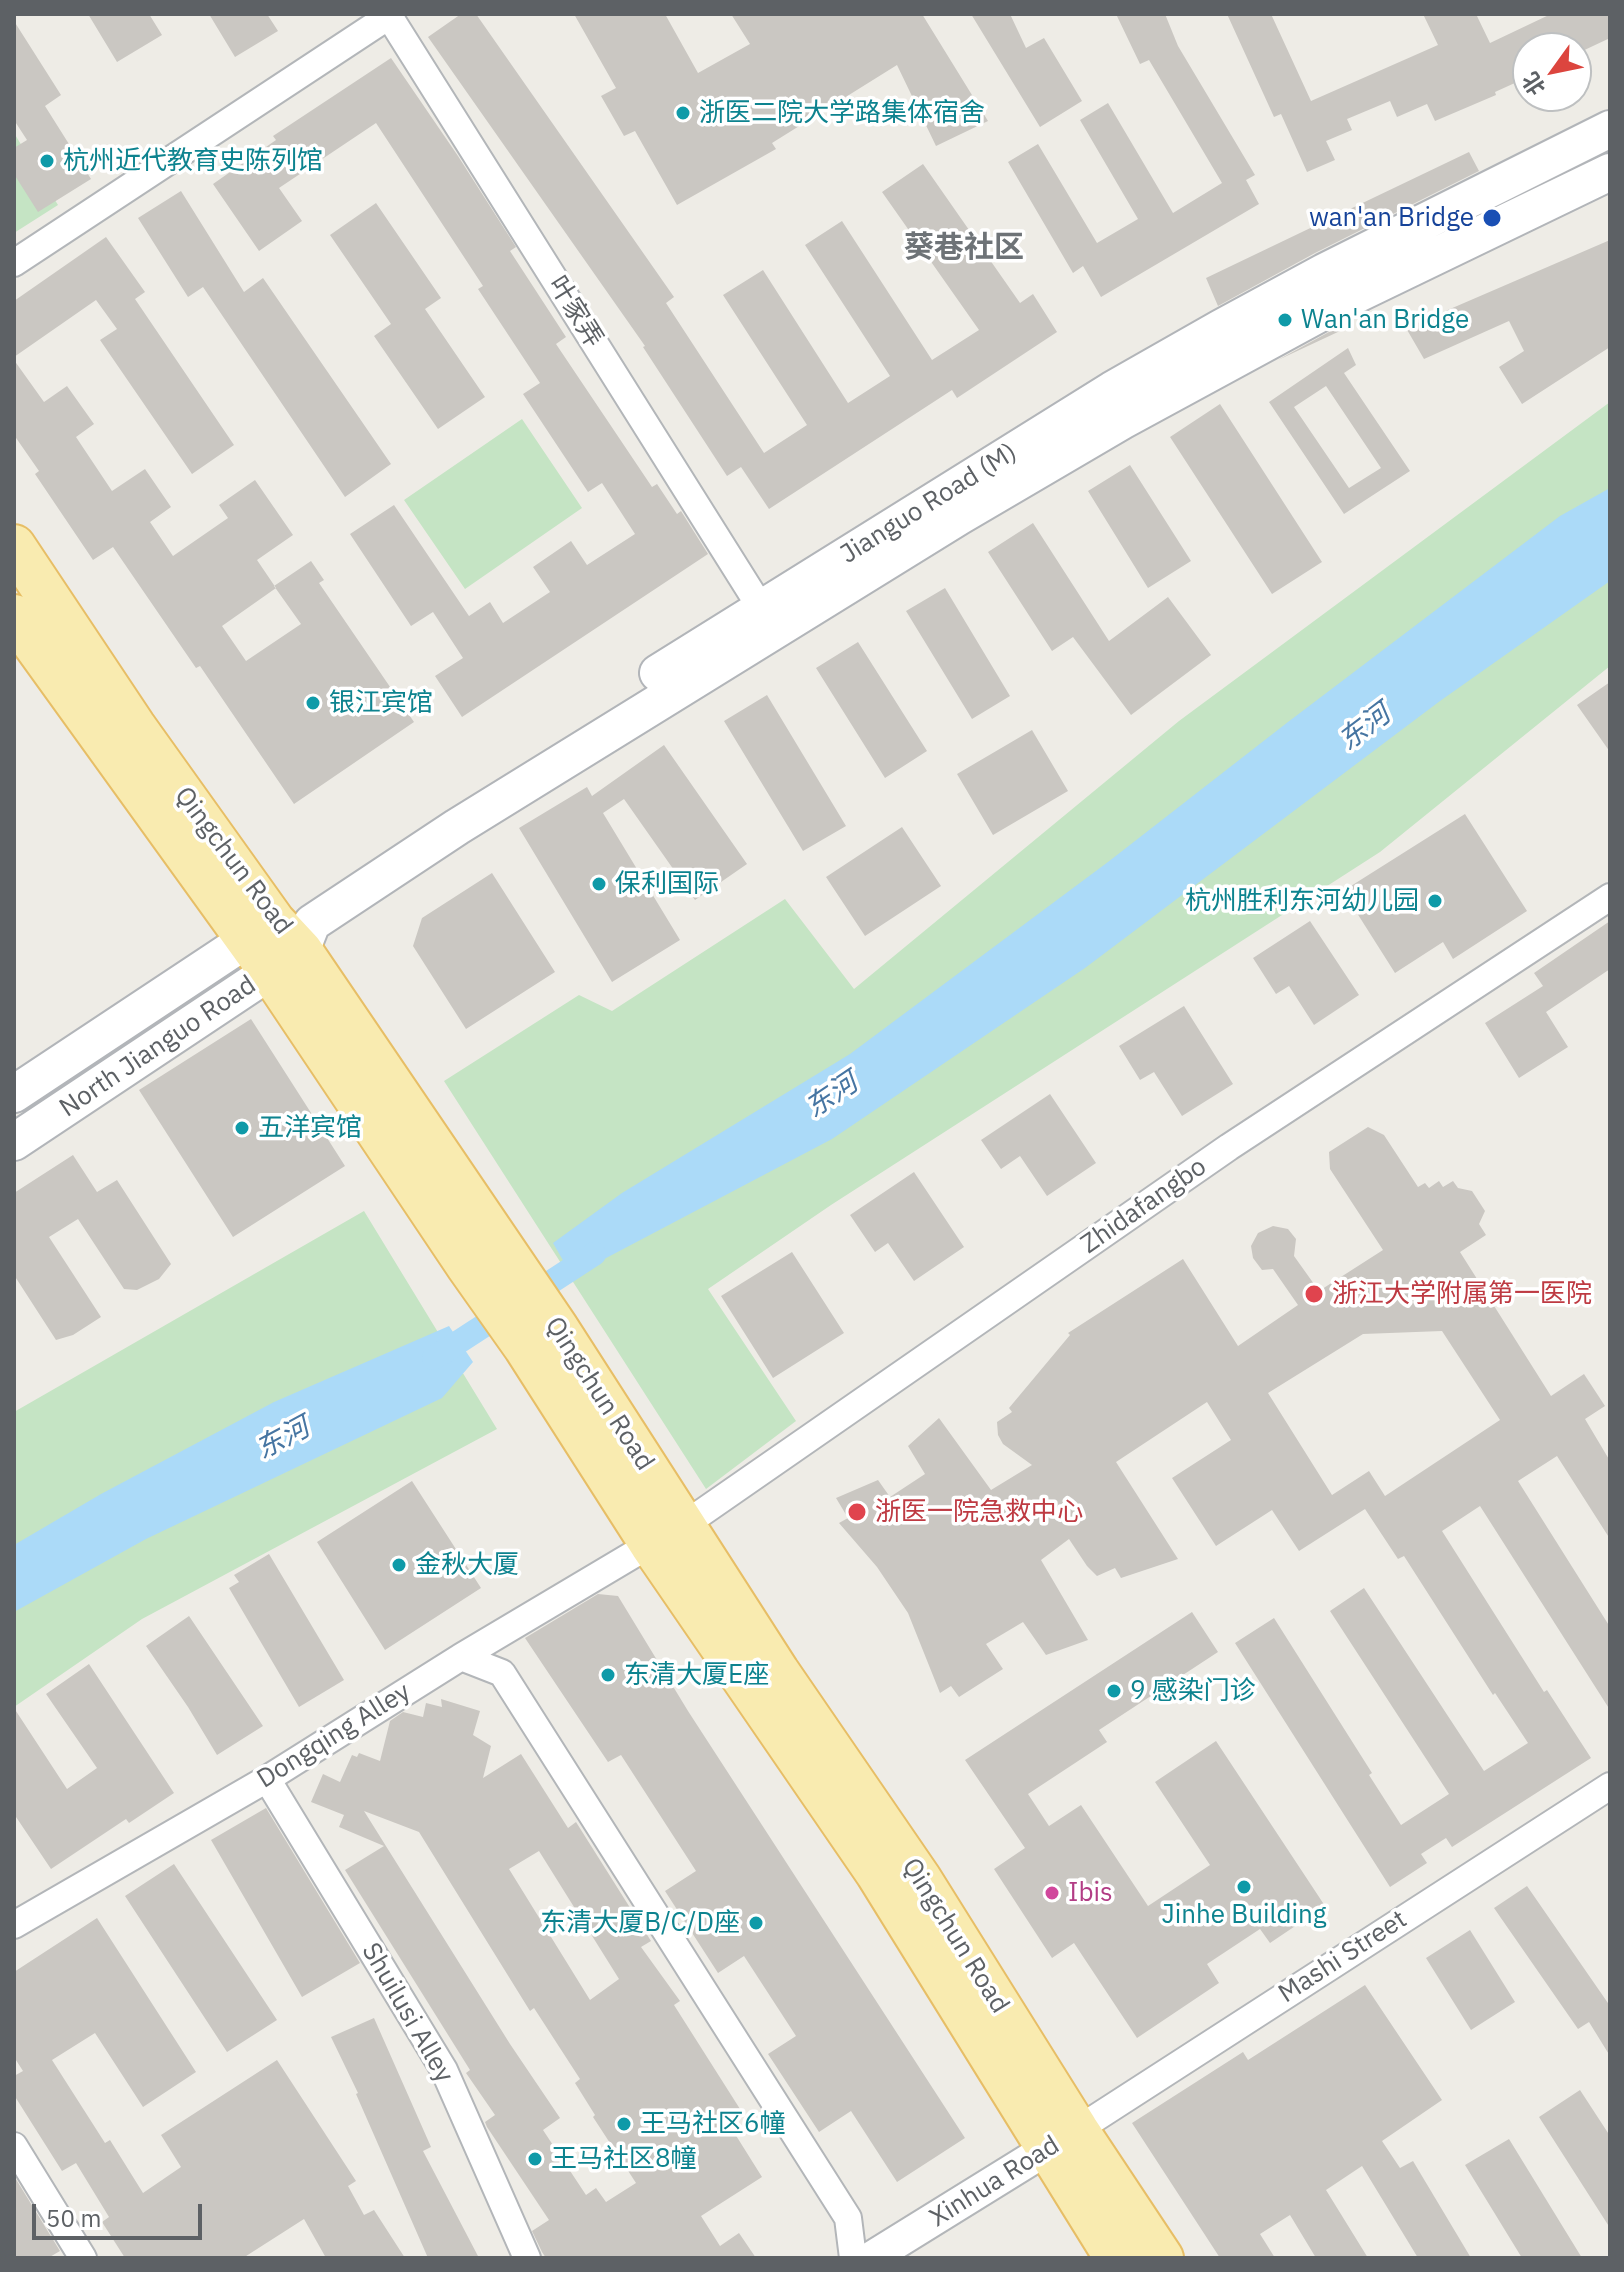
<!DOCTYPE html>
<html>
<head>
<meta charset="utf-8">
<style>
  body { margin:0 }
  #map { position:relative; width:1624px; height:2272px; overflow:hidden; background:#eeece6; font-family:"IBM Plex Sans","Noto Sans SC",sans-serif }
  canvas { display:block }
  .frame { position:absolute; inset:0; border:16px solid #5d6165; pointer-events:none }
  .north { position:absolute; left:1512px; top:32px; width:80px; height:80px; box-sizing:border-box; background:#fff; border:2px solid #bec0c1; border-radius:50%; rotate:237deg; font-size:22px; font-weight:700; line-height:32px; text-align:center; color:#5d6165 }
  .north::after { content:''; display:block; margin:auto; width:28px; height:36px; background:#dc453e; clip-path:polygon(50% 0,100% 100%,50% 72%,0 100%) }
  .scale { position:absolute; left:32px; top:2204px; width:170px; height:36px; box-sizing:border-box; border:4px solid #5d6165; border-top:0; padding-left:10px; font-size:24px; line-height:28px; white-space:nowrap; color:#5d6165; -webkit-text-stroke:6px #fff; paint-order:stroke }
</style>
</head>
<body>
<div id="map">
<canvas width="1624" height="2272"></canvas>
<div class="frame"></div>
<div class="north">北</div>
<div class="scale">50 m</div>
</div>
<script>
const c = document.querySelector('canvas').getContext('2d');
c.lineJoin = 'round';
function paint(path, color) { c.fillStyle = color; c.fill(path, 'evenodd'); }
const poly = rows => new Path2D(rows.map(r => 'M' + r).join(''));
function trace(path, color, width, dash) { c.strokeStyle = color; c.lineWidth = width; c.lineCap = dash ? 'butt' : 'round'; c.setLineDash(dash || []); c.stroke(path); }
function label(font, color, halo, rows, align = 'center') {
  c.font = font + ' "IBM Plex Sans","Noto Sans SC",sans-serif'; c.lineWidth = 7; c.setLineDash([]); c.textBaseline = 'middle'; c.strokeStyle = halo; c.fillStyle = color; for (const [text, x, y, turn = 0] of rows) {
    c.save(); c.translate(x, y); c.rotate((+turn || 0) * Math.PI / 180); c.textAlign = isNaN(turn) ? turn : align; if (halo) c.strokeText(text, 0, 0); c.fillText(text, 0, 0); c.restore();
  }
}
const green = poly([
  [14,133,58,205,14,233],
  [1610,402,1610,666,1380,852,831,1205,708,1289,796,1421,706,1489,444,1081,579,995,612,1011,785,899,854,989,1179,721],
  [522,419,582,508,465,589,404,500],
  [364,1211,497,1429,142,1619,14,1707,14,1412]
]);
const water = poly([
  [1610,488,1610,581,1440,701,1085,968,832,1139,572,1276,553,1243,622,1193,850,1054,1108,862,1288,722,1560,516],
  [449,1326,473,1362,442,1398,146,1539,14,1612,14,1545,101,1494,274,1402]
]);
const canal = poly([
  [434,1358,594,1254]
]);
const building = poly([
  [88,14,149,14,162,35,117,62],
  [209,14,267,14,278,31,235,57],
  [461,14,476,14,674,297,666,303,764,453,807,425,723,295,763,270,848,403,890,376,805,245,842,221,932,360,979,330,882,192,923,164,1020,303,1033,294,1057,332,957,398,952,390,769,509,741,467,727,476,643,347,645,346,428,37],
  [574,14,665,14,698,73,750,44,731,14,922,14,988,121,936,146,897,65,772,143,776,149,677,205,635,131,624,136,601,96,616,88],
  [971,14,1010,14,1026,48,1044,38,1082,101,1040,127],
  [1116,14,1165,14,1178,46,1255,175,1246,180,1259,204,1101,297,1083,266,1073,273,1008,162,1038,144,1097,243,1138,219,1080,120,1108,103,1173,213,1222,183,1149,60,1140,64],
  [1227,14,1271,14,1311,101,1438,45,1423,14,1476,14,1490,43,1551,14,1610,14,1610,38,1576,54,1576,48,1528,48,1528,77,1495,92,1496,95,1435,121,1427,104,1397,117,1390,101,1347,119,1352,130,1326,141,1335,160,1307,172,1281,114,1274,117],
  [14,21,61,95,45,106,91,179,38,212,14,174,14,148,27,140,14,120],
  [391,58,458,156,516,247,510,251,566,337,556,344,652,487,657,484,677,514,681,511,708,554,462,717,435,676,463,658,433,612,411,626,350,534,394,505,469,616,490,602,503,623,550,592,533,567,571,541,587,565,635,534,602,483,588,492,523,394,540,383,478,289,483,286,376,123,279,188,302,221,259,251,213,184,276,140,273,136],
  [1469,152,1479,171,1315,253,1218,306,1206,278],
  [181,191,244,292,263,278,391,464,345,497,203,287,188,297,138,218],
  [376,203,441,298,425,309,485,397,438,429,374,336,391,324,330,235],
  [106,237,145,292,135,299,234,445,192,474,100,340,117,329,96,300,14,357,14,301],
  [1610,240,1610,347,1522,404,1499,367,1524,351,1509,321,1424,359,1406,328],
  [1338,327,1340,331,1278,360],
  [1348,348,1356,365,1344,373,1410,471,1344,514,1269,402],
  [1326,386,1381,468,1349,488,1294,407],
  [14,360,44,402,67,386,94,424,76,437,112,491,145,469,171,507,150,522,173,556,228,518,219,505,255,480,293,535,257,560,276,588,222,626,246,661,301,624,274,586,311,561,324,580,319,583,414,722,294,804,200,666,196,668,113,547,93,560,35,474,39,471,14,435],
  [1220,404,1322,562,1272,594,1170,437],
  [1130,465,1191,561,1148,588,1088,491],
  [1033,523,1109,641,1168,597,1211,655,1131,715,1073,637,1052,651,988,552],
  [945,588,1010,696,972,719,906,611],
  [858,642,927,751,885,778,816,668],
  [1610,682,1610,752,1577,705],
  [767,695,846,826,803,851,724,721],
  [1032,730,1068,791,993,835,957,774],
  [664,745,747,864,695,900,624,799,603,813,680,940,612,982,519,828,587,787,592,796],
  [1465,814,1527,911,1453,959,1443,942,1395,973,1343,891],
  [902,827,941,886,865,936,826,877],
  [492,873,555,972,466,1029,413,946,422,918],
  [1310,921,1359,995,1314,1025,1289,986,1276,994,1253,958],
  [1610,921,1610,969,1546,1012,1568,1047,1519,1078,1485,1023,1543,986,1534,973],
  [1184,1006,1233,1084,1182,1116,1154,1072,1140,1080,1119,1046],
  [251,1019,345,1166,233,1237,139,1090],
  [1050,1094,1096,1163,1047,1196,1020,1156,1001,1169,981,1140],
  [1368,1127,1384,1135,1418,1187,1425,1183,1429,1188,1439,1181,1443,1187,1453,1181,1458,1188,1472,1191,1485,1211,1479,1224,1486,1235,1460,1252,1551,1396,1584,1374,1605,1406,1585,1419,1610,1461,1610,1539,1557,1456,1518,1481,1610,1627,1610,1710,1480,1506,1442,1531,1544,1692,1547,1690,1591,1758,1452,1847,1446,1838,1421,1854,1427,1863,1390,1887,1235,1643,1274,1618,1372,1773,1369,1775,1401,1825,1449,1794,1330,1611,1364,1588,1484,1771,1528,1743,1495,1693,1493,1695,1404,1556,1398,1559,1365,1509,1299,1551,1272,1510,1216,1546,1172,1478,1231,1440,1207,1402,1116,1462,1178,1559,1121,1578,1115,1568,1097,1576,1087,1566,1069,1539,1041,1560,1088,1640,1046,1655,1023,1622,986,1644,1003,1669,959,1697,951,1686,940,1693,908,1613,877,1567,839,1523,848,1518,836,1498,878,1480,890,1497,925,1474,908,1446,939,1418,991,1490,1032,1465,1003,1444,998,1435,997,1422,1012,1412,1009,1408,1070,1335,1068,1333,1183,1259,1238,1346,1298,1305,1273,1269,1262,1270,1253,1258,1251,1246,1258,1233,1273,1226,1288,1229,1296,1239,1294,1256,1319,1291,1383,1250,1330,1169,1329,1152],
  [1442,1331,1500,1420,1385,1496,1369,1471,1332,1495,1268,1393,1363,1334],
  [73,1155,97,1192,117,1180,171,1264,159,1279,137,1290,124,1289,78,1219,49,1237,101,1317,73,1335,56,1340,14,1275,14,1193],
  [914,1172,964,1247,914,1281,888,1243,875,1252,850,1215],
  [792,1252,844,1333,773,1378,721,1296],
  [412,1481,481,1588,385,1650,317,1542],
  [269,1554,344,1680,299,1707,229,1588,239,1582,234,1575],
  [598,1594,618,1596,688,1711,965,2138,897,2182,851,2111,819,2132,768,2054,796,2036,744,1956,718,1973,665,1891,696,1871,621,1755,608,1762,525,1638],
  [1192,1612,1218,1652,1099,1730,1107,1742,1028,1794,1049,1826,1081,1805,1148,1906,1210,1865,1155,1782,1216,1741,1325,1906,1270,1943,1260,1929,1207,1964,1219,1983,1137,2038,1074,1943,1052,1958,994,1869,1025,1848,965,1760],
  [189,1616,263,1726,217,1755,188,1707,146,1646],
  [89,1664,174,1793,129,1823,126,1819,51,1869,14,1814,14,1708,67,1789,97,1768,46,1694],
  [441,1699,480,1711,473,1735,491,1746,483,1778,521,1754,568,1828,576,1822,651,1941,641,1947,680,2001,674,2005,740,2109,725,2118,762,2177,701,2216,720,2246,739,2233,756,2258,546,2258,542,2252,532,2231,549,2220,487,2127,485,2122,495,2115,466,2073,470,2070,345,1870,384,1846,339,1827,344,1815,311,1802,323,1774,340,1782,352,1755,357,1757,359,1753,380,1761,390,1721,403,1712,423,1717,426,1703,442,1707],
  [364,1811,419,1832,530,2011,534,2008,580,2079,575,2083,595,2115,593,2117,636,2183,606,2202,596,2188,586,2195,543,2130,560,2118,510,2044],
  [539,1851,619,1979,590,2000,509,1869],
  [266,1808,360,1963,302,1997,211,1840],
  [174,1864,277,2020,227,2052,125,1896],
  [1527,1886,1610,2006,1610,2056,1589,2022,1578,2029,1494,1908],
  [97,1918,196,2072,143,2107,95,2033,52,2060,105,2143,110,2140,143,2193,181,2167,161,2135,277,2060,356,2181,348,2186,364,2215,374,2210,405,2258,326,2258,304,2219,243,2258,125,2258,102,2222,109,2217,76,2163,62,2171,14,2095,14,2076,23,2071,14,2057,14,1972],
  [1470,1930,1515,2002,1471,2030,1426,1958],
  [1365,1985,1442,2100,1382,2141,1400,2168,1413,2161,1471,2258,1418,2258,1362,2166,1326,2190,1368,2258,1316,2258,1290,2215,1260,2234,1275,2258,1220,2258,1132,2123,1243,2052,1248,2060],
  [374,2018,431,2147,423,2151,479,2258,428,2258,356,2094,358,2093,331,2037],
  [1580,2090,1610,2136,1610,2228,1539,2117],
  [1509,2139,1582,2258,1522,2258,1465,2165],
  [14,2176,60,2251,48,2258,14,2258]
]);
const minor = poly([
  [389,16,761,608],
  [14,263,392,14],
  [684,1525,1229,1147,1610,897],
  [461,1657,502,1673,848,2218,853,2258],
  [267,1779,444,2070,527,2258],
  [14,1925,267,1779,461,1657,651,1544],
  [1077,2130,1610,1786],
  [14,2146,83,2258]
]);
const tertiary = poly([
  [871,2258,1068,2136]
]);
const secondary = poly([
  [658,673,1112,390,1221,328,1324,272,1610,129],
  [14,1094,269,925],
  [14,1142,301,951,312,923,457,827,960,516,1122,421,1343,301,1610,172]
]);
const primary = poly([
  [14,546,134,726,274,922,301,951,557,1328,778,1672,920,1879,1077,2130,1162,2258],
  [14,616,270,971,467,1265,525,1347,651,1544,877,1873,1116,2258]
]);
const markers = [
  [683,113,8,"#0f9aa8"],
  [47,161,8,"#0f9aa8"],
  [1492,218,10,"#1a4fb4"],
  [1285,320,8,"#0f9aa8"],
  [313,703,8,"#0f9aa8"],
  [599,884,8,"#0f9aa8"],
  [1435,901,8,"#0f9aa8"],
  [242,1128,8,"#0f9aa8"],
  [1314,1294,10,"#e0444e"],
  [857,1512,10,"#e0444e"],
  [399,1565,8,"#0f9aa8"],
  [608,1675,8,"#0f9aa8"],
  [1114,1691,8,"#0f9aa8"],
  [1244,1887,8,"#0f9aa8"],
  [1052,1893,8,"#d1479c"],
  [756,1923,8,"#0f9aa8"],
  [624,2124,8,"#0f9aa8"],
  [535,2159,8,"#0f9aa8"]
];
const cultureNames = [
  ["浙医二院大学路集体宿舍",699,113],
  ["杭州近代教育史陈列馆",63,161],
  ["Wan'an Bridge",1301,320],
  ["银江宾馆",329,703],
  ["保利国际",615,884],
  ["杭州胜利东河幼儿园",1419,901,"right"],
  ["五洋宾馆",258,1128],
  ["金秋大厦",415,1565],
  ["东清大厦E座",624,1675],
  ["9 感染门诊",1130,1691],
  ["Jinhe Building",1244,1915,"center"],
  ["东清大厦B/C/D座",740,1923,"right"],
  ["王马社区6幢",640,2124],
  ["王马社区8幢",551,2159]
];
const transitNames = [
  ["wan'an Bridge",1474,218]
];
const streetNames = [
  ["叶家弄",575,312,58],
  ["Jianguo Road (M)",929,504,-32],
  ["Qingchun Road",233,861,53],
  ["North Jianguo Road",158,1047,-34],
  ["Zhidafangbo",1144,1206,-35],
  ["Qingchun Road",599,1394,57],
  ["Dongqing Alley",334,1736,-32],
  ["Qingchun Road",955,1936,58],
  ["Mashi Street",1343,1957,-33],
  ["Shuilusi Alley",407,2013,60],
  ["Xinhua Road",995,2182,-32]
];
const healthNames = [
  ["浙江大学附属第一医院",1332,1294],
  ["浙医一院急救中心",875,1512]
];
const hotelNames = [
  ["Ibis",1068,1893]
];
const waterNames = [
  ["东河",1365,728,-37],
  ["东河",832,1096,-34],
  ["东河",283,1439,-28]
];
const quarterNames = [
  ["葵巷社区",964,248]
];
paint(green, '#c5e4c4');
paint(water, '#abdaf8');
trace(canal, '#abdaf8', 24);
paint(building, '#cac7c2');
trace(minor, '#b3b6b9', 30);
trace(tertiary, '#b3b6b9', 36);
trace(secondary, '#b2b5b9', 40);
trace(primary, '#e7be66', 46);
trace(minor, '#fff', 26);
trace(tertiary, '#fff', 32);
trace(secondary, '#fff', 36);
trace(primary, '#f9ebb0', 42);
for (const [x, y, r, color] of markers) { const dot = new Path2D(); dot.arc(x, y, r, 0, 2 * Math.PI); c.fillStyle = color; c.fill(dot); trace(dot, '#fff', 3); }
label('26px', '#0d838f', '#fff', cultureNames, 'left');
label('26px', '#164399', '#fff', transitNames, 'right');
label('26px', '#5d6165', '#fff', streetNames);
label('26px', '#be3a42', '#fff', healthNames, 'left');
label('26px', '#b23c85', '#fff', hotelNames, 'left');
label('italic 28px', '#4675a2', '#fff', waterNames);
label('bold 30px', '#6e7377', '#fff', quarterNames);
</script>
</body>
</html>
